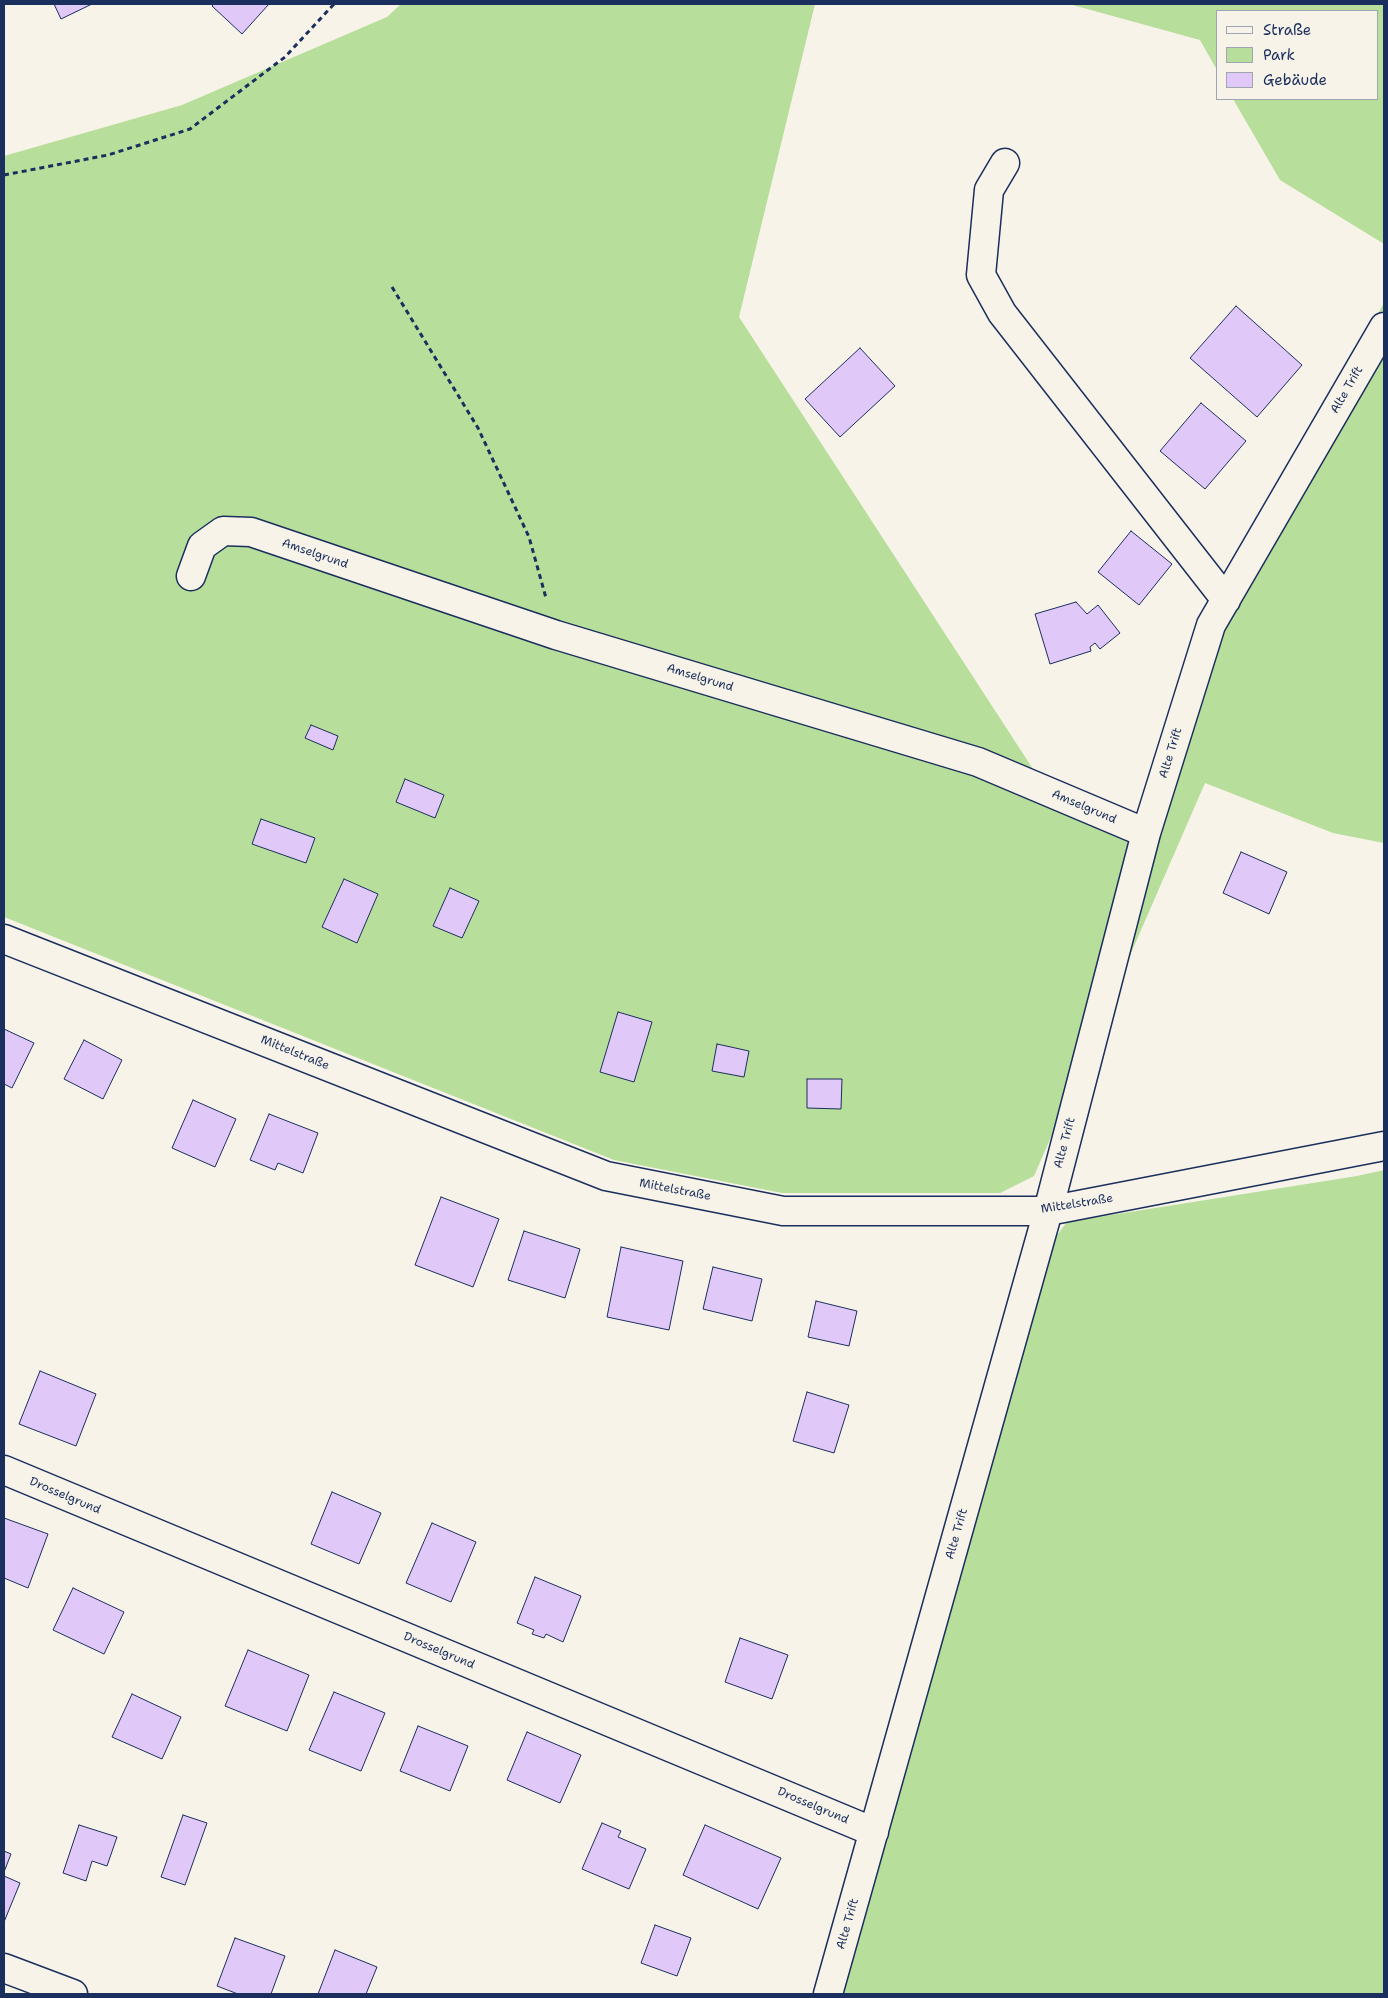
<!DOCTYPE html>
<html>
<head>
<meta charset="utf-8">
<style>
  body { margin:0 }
  #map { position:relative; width:1388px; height:1998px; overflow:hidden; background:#f7f3e8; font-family:"Shantell Sans",sans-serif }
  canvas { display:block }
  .frame { position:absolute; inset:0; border:5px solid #1b2f5e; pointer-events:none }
  .legend { position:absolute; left:1216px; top:10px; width:162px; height:90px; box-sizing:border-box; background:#f7f3e8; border:1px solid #9fa5b1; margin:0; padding:6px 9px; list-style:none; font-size:15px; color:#1b2f5e }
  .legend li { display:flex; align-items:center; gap:10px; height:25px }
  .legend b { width:25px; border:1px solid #9fa5b1 }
</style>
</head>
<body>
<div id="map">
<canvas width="1388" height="1998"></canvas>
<div class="frame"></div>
<ul class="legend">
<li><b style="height:6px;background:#f7f3e8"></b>Straße</li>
<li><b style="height:14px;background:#b7de9a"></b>Park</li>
<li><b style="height:14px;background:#e0c8f8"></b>Gebäude</li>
</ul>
</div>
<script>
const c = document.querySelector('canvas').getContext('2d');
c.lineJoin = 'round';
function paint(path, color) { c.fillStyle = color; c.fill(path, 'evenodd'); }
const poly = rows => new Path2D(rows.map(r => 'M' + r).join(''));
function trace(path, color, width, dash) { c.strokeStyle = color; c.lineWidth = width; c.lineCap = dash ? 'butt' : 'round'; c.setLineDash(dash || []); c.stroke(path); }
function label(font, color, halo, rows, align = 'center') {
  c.font = font + ' "Shantell Sans",sans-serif'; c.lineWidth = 4.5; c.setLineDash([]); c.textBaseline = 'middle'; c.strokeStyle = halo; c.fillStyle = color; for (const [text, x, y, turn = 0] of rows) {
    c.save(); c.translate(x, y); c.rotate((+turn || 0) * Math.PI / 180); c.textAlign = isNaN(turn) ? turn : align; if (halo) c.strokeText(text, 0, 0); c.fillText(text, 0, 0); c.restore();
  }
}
const green = poly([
  [401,4,815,4,739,317,1046,789,1140,821,1198,623,1384,303,1384,843,1333,833,1205,783,1034,1176,1000,1193,782,1193,614,1160,4,917,4,156,182,105,387,17],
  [1069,4,1384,4,1384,244,1280,180,1233,99,1377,99,1377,11,1217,11,1217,70,1200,40],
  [1384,1170,1384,1994,833,1994,1049,1246,1067,1222,1357,1176]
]);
const building = poly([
  [54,4,92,4,61,19,54,4],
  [214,4,269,4,242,34,212,6,214,4],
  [1236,306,1302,365,1257,417,1190,358,1236,306],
  [860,348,895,386,840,437,805,399,860,348],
  [1201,403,1246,441,1205,489,1160,451,1201,403],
  [1131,531,1172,564,1139,605,1098,572,1131,531],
  [1076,602,1087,614,1098,605,1120,633,1100,649,1095,643,1090,647,1091,651,1050,664,1035,614,1076,602],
  [311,725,338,736,333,750,305,738,311,725],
  [405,779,444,795,435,818,396,802,405,779],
  [261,819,315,838,306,863,252,844,261,819],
  [1241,852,1287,872,1269,914,1223,893,1241,852],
  [344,879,378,894,357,943,322,927,344,879],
  [450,888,479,901,462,938,433,926,450,888],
  [618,1012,652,1022,634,1082,600,1072,618,1012],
  [4,1029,34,1043,12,1088,4,1084,4,1029],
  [84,1040,122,1060,103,1099,64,1079,84,1040],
  [717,1044,749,1051,744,1077,712,1071,717,1044],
  [807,1079,842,1079,841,1109,807,1108,807,1079],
  [193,1100,236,1119,215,1167,172,1148,193,1100],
  [269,1114,318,1133,303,1173,278,1163,275,1170,250,1160,269,1114],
  [441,1197,499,1219,473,1287,415,1265,441,1197],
  [524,1231,580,1249,565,1298,508,1280,524,1231],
  [621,1247,683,1261,669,1330,607,1317,621,1247],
  [713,1267,762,1279,752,1321,703,1309,713,1267],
  [816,1301,857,1311,849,1346,808,1337,816,1301],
  [40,1371,96,1394,76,1446,19,1424,40,1371],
  [807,1392,849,1405,834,1453,793,1441,807,1392],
  [332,1492,381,1513,359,1564,311,1544,332,1492],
  [4,1518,48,1534,28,1588,4,1578,4,1518],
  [432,1523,476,1542,451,1602,406,1583,432,1523],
  [535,1577,581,1596,563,1642,546,1634,544,1638,532,1634,534,1630,517,1623,535,1577],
  [73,1588,124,1612,104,1654,53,1630,73,1588],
  [740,1638,788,1655,772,1699,725,1682,740,1638],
  [248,1650,309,1675,287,1731,225,1706,248,1650],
  [334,1692,385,1713,361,1771,309,1750,334,1692],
  [132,1694,181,1717,162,1759,112,1737,132,1694],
  [418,1726,468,1746,450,1791,400,1771,418,1726],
  [527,1732,581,1755,560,1803,507,1780,527,1732],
  [183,1815,207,1823,185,1885,161,1877,183,1815],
  [602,1823,621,1831,618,1837,646,1849,629,1889,582,1869,602,1823],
  [79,1825,117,1837,107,1866,92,1861,86,1881,63,1873,79,1825],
  [705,1825,781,1858,758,1909,683,1875,705,1825],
  [4,1851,11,1854,4,1872,4,1851],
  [4,1876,20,1883,4,1922,4,1876],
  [655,1925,691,1938,677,1976,641,1963,655,1925],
  [235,1938,285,1956,271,1994,238,1994,217,1986,235,1938],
  [335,1950,377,1967,366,1994,318,1994,335,1950]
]);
const path = poly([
  [4,175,108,155,190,129,285,57,334,4],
  [392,287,478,428,529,537,546,598]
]);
const minor = poly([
  [1005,163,989,190,981,275,1002,313,1226,600],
  [191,576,202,546,223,531,251,532,556,635,978,762,1146,833],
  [4,939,606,1176,783,1211,1048,1211,1384,1146],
  [4,1470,874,1832],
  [4,1968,73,1994],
  [828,1994,1048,1211,1146,833,1211,625,1384,327]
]);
const streetNames = [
  ["Alte Trift",1347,390,-60],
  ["Amselgrund",315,554,19],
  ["Amselgrund",700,678,17],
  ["Alte Trift",1171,753,-73],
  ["Amselgrund",1084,807,23],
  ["Mittelstraße",295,1053,22],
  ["Alte Trift",1065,1143,-75],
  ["Mittelstraße",675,1190,11],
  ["Mittelstraße",1077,1204,-9],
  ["Drosselgrund",65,1496,23],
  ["Alte Trift",957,1534,-74],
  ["Drosselgrund",439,1651,23],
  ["Drosselgrund",813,1806,23],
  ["Alte Trift",848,1924,-74]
];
paint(green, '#b7de9a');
paint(building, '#e0c8f8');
trace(building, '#1b2f5e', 1);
trace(minor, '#1b2f5e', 31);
trace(path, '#1b2f5e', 3, [5, 4]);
trace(minor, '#f7f3e8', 28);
label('12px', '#1b2f5e', '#f7f3e8', streetNames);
</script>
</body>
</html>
